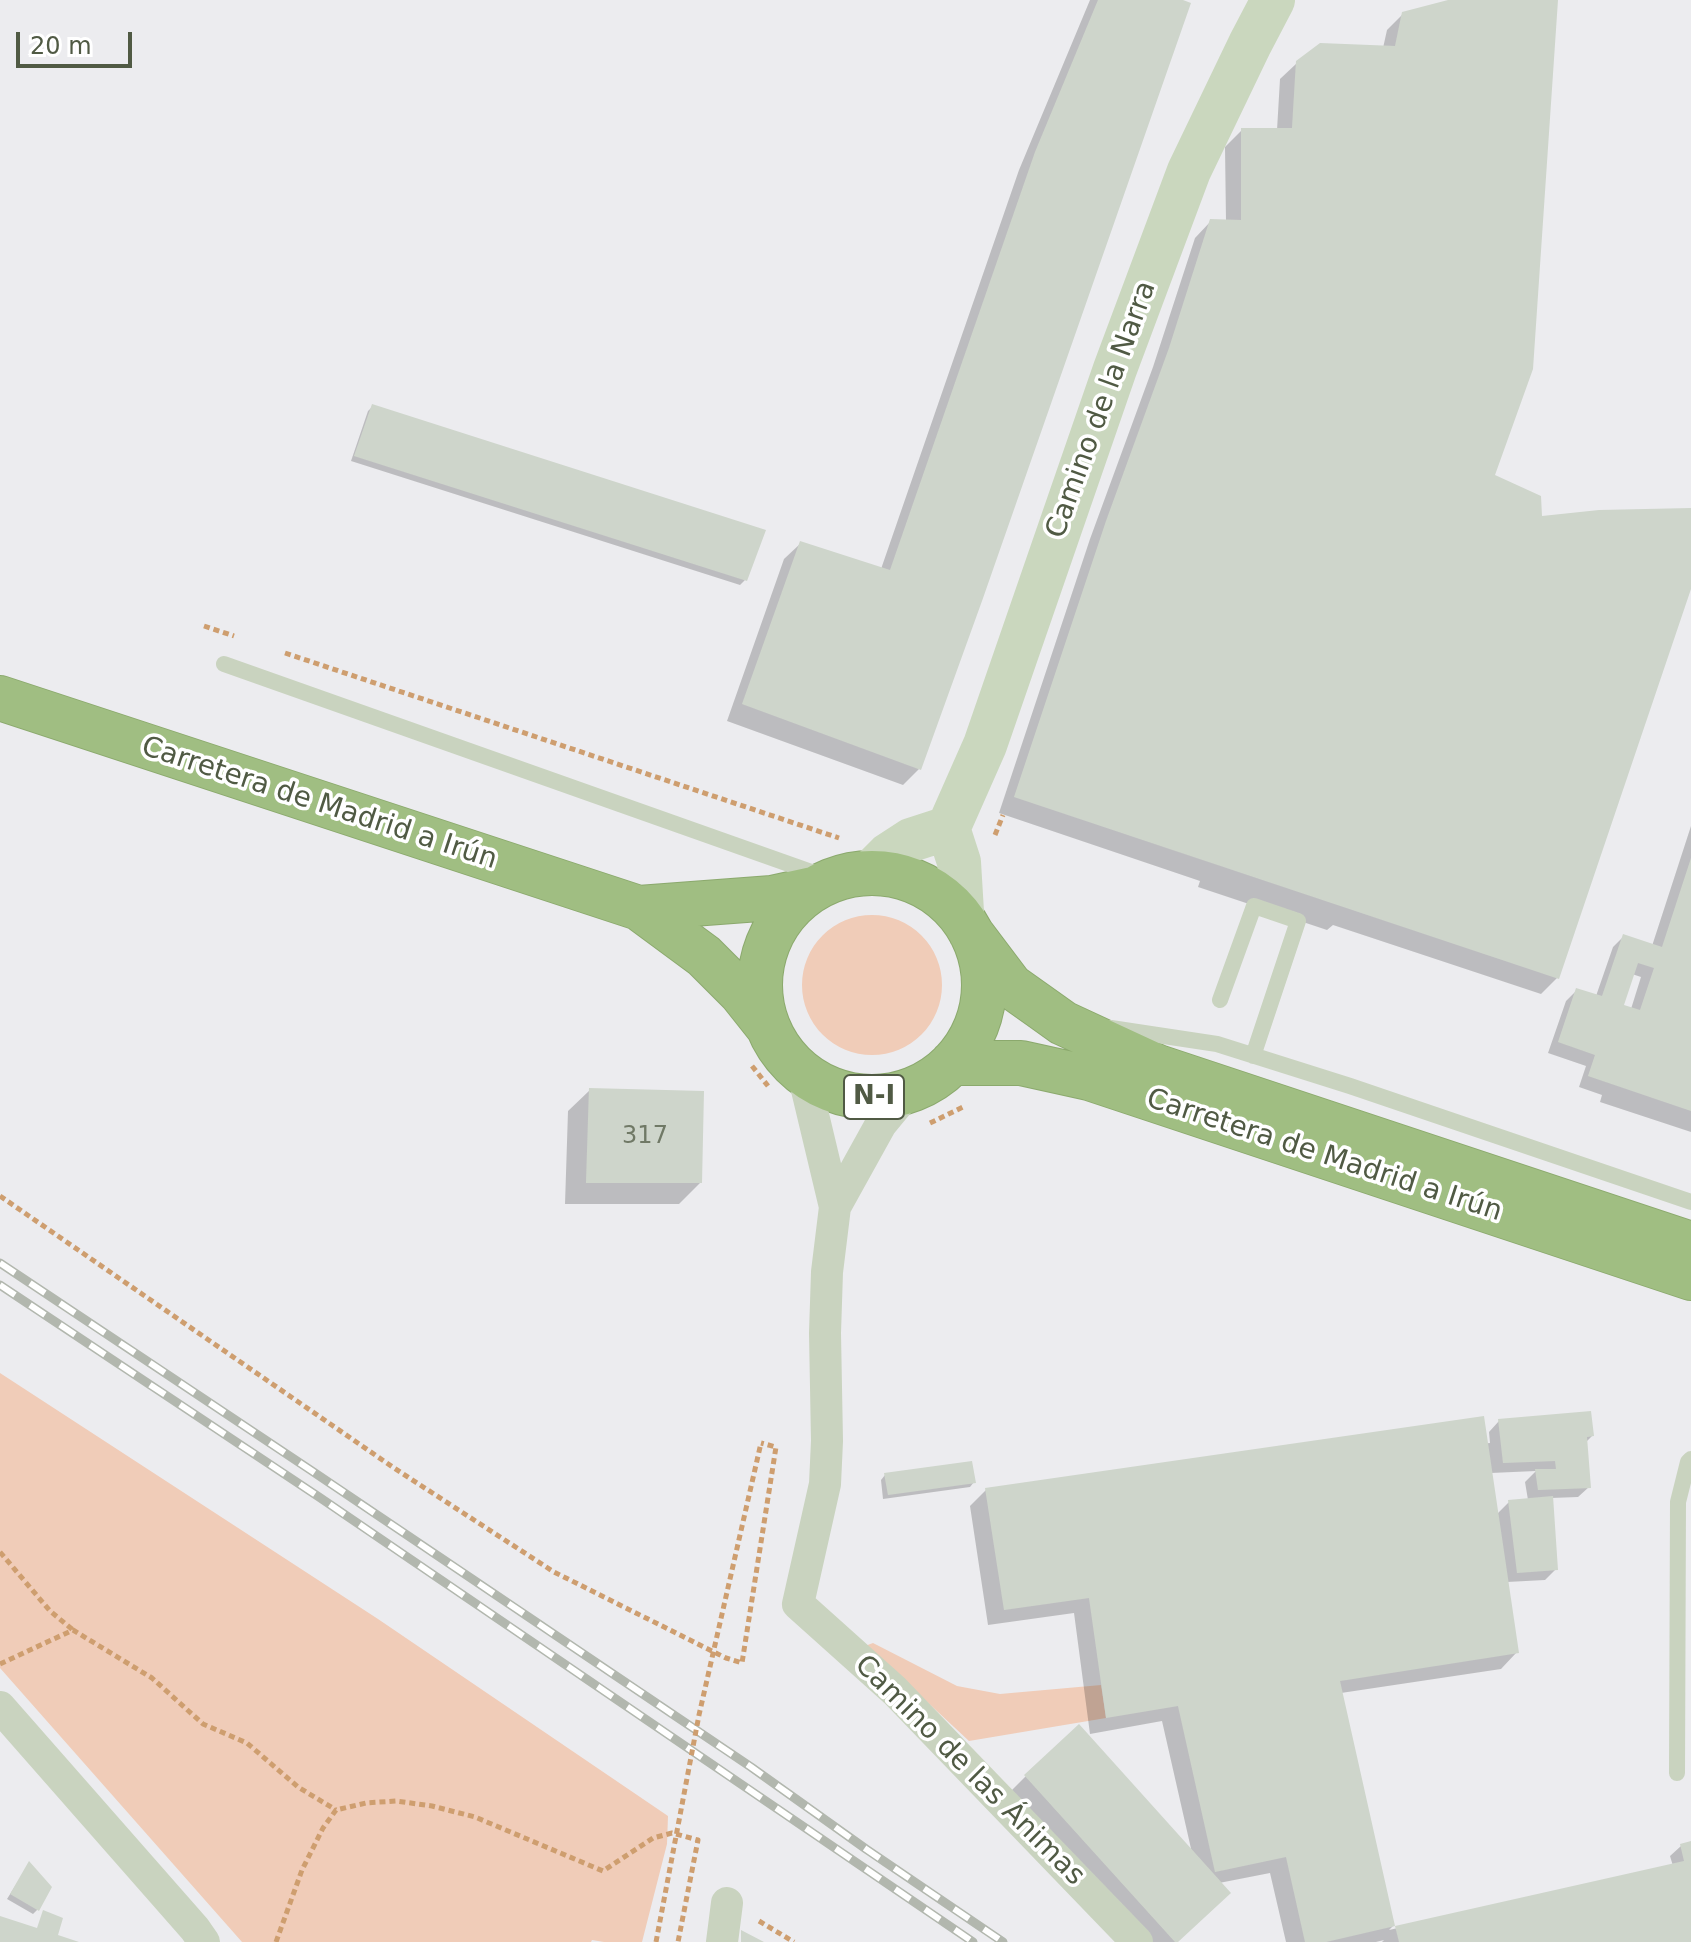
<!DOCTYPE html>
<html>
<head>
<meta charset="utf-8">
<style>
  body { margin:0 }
  #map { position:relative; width:1691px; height:1942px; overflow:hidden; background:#ececef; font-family:"DejaVu Sans",sans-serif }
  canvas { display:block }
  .scale { position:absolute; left:16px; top:32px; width:116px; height:36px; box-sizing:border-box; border:4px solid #505a44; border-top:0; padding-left:10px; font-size:24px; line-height:28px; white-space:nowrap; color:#505a44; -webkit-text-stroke:6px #fff; paint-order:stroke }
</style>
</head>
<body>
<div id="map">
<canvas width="1691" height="1942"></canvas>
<div class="scale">20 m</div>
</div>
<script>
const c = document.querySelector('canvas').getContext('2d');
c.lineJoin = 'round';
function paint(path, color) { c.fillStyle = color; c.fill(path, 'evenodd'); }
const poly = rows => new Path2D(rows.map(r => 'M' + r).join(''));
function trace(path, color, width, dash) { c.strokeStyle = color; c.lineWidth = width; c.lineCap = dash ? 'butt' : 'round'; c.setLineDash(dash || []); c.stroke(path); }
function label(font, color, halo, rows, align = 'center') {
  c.font = font + ' "DejaVu Sans",sans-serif'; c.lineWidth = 7; c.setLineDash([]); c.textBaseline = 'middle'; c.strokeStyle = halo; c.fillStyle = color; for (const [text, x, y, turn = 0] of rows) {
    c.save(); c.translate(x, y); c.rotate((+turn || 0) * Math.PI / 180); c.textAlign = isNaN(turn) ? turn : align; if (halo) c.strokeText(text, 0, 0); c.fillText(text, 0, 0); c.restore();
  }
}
const green = poly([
  '802 985a70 70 0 1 1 140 0a70 70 0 1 1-140 0Z',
  [0,1373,378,1619,668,1816,667,1844,642,1942,604,1942,592,1940,591,1942,242,1942,0,1668],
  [873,1643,957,1686,1000,1694,1101,1685,1106,1718,969,1741,880,1658,865,1646]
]);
const shadow = poly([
  [1090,0,1177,0,919,769,903,785,727,721,784,559,801,543,881,569,1019,170],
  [1456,0,1556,0,1493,476,1540,518,1691,510,1691,583,1557,978,1541,994,1333,925,1327,930,1198,887,1200,881,999,813,1090,539,1153,367,1195,238,1211,221,1226,222,1225,147,1242,130,1277,130,1280,79,1297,63,1383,48,1387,30,1403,14],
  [373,406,763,531,745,580,740,585,351,461,368,411],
  [1691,826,1691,1132,1600,1102,1602,1095,1579,1087,1586,1066,1548,1053,1566,1001,1577,990,1596,996,1613,947,1624,936,1652,946],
  [1632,974,1641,977,1631,1009,1622,1006],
  [590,1090,700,1183,679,1204,565,1204,568,1111],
  [1499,1421,1592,1436,1586,1442,1589,1487,1578,1497,1551,1498,1556,1569,1545,1580,1507,1582,1517,1652,1501,1669,1341,1693,1393,1926,1389,1930,1673,1866,1670,1856,1681,1846,1691,1843,1691,1942,1382,1942,1384,1940,1376,1942,1286,1942,1270,1873,1219,1883,1177,1942,1144,1942,1010,1792,1026,1776,1192,1853,1162,1721,1090,1734,1074,1613,988,1625,970,1506,986,1490,1490,1443,1489,1432],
  [1536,1471,1525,1482,1528,1500,1509,1502,1497,1514,1491,1473],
  [885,1475,974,1482,970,1487,883,1499,881,1480],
  [29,1864,38,1909,33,1914,7,1899]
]);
const building = poly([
  [1098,0,1183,0,1191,3,982,601,921,770,742,704,800,541,890,570,1035,152],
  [1448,0,1558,0,1533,369,1495,475,1541,496,1542,516,1599,510,1691,508,1691,589,1559,979,1014,797,1106,521,1169,348,1210,219,1241,220,1241,128,1292,128,1296,61,1320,43,1395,46,1402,12],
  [372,404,766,530,747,581,354,456],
  [1691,858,1691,1111,1588,1076,1595,1055,1558,1042,1576,988,1602,996,1623,934,1662,947],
  [1638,963,1654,968,1640,1010,1624,1005],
  [589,1088,704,1091,702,1183,586,1183],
  [1591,1411,1594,1436,1587,1437,1591,1488,1538,1490,1535,1469,1556,1469,1555,1461,1503,1463,1498,1419],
  [1484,1416,1519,1653,1340,1681,1395,1926,1326,1942,1305,1942,1286,1857,1215,1872,1178,1706,1106,1718,1089,1598,1004,1610,985,1488],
  [972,1461,976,1483,888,1495,884,1473],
  [1553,1496,1558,1570,1517,1573,1508,1500],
  [1079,1724,1231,1893,1178,1942,1175,1942,1024,1775],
  [1691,1841,1691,1942,1399,1942,1395,1926,1684,1861,1680,1844],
  [29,1861,52,1887,39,1911,10,1894],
  [43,1910,63,1918,58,1935,79,1942,0,1942,0,1916,37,1928],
  [741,1930,764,1942,741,1942]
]);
const path = poly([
  [204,626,234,636],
  [285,653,839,838],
  [995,835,1003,815],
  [752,1066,768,1086],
  [930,1123,965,1106],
  [0,1196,394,1468,554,1572,726,1658,742,1663,776,1447,761,1443],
  [0,1552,50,1611,73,1630],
  [0,1664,73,1630,152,1678,203,1724,247,1743,298,1787,336,1810],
  [759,1921,794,1942],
  [276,1942,302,1870,323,1828,336,1810,366,1803,396,1801,432,1806,475,1817,603,1871,653,1838,672,1833,698,1840,678,1942]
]);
const lane = poly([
  [224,664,817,874,840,877],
  [1220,1000,1254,906,1298,921,1253,1056],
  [1111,1028,1217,1044,1350,1086,1691,1202],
  [1677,1773,1678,1502,1688,1462,1691,1459]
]);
const street = poly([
  [803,1073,835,1207,827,1272,825,1333,827,1441,825,1484,798,1604,895,1691,1137,1942],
  [835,1207,881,1124,909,1090],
  [0,1707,195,1929,204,1942],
  [722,1942,727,1903]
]);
const secondary = poly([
  [948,828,959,862,962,912],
  [870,873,888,855,911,840,948,828,951,822,985,745,1115,369,1189,171,1250,44,1273,0]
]);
const highway = poly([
  [0,698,639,908,704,956,741,993,768,1027],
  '760 985a112 112 0 1 1 224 0a112 112 0 1 1-224 0Z',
  [639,908,772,898,813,889],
  [971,933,1011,986,1042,1008,1063,1023,1158,1067,1691,1244],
  [952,1063,1021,1063,1089,1078,1691,1278]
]);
const rail = poly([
  [0,1263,312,1471,751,1767,866,1849,1003,1942],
  [0,1285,319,1497,973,1942]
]);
const pathBridge = poly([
  [656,1942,699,1715,761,1443]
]);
const numberNames = [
  ["317",645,1137]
];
const shields = [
  [874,1097,60]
];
const shieldNames = [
  ["N-I",874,1097]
];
const streetNames = [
  ["Camino de la Narra",1102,410,-70],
  ["Carretera de Madrid a Irún",319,804,18],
  ["Carretera de Madrid a Irún",1324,1156,18],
  ["Camino de las Ánimas",969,1771,45]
];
paint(green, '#f0ccb8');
paint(shadow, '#0003');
paint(building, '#ced5cb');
trace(highway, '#8ba96d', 46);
trace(path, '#ce9e6f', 5, [6, 4]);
trace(lane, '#c9d3bf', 16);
trace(street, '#c9d3bf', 32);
trace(secondary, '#cad7be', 44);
trace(highway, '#a0be82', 44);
trace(rail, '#b2b7ae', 9);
trace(rail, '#fff', 6, [18]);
trace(pathBridge, '#ce9e6f', 5, [6, 4]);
label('24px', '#707966', null, numberNames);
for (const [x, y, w] of shields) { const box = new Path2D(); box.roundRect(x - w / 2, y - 22, w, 44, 6); c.fillStyle = '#fff'; c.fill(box); trace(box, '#505a44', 2); }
label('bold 26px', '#505a44', null, shieldNames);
label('28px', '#505a44', '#fff', streetNames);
</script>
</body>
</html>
